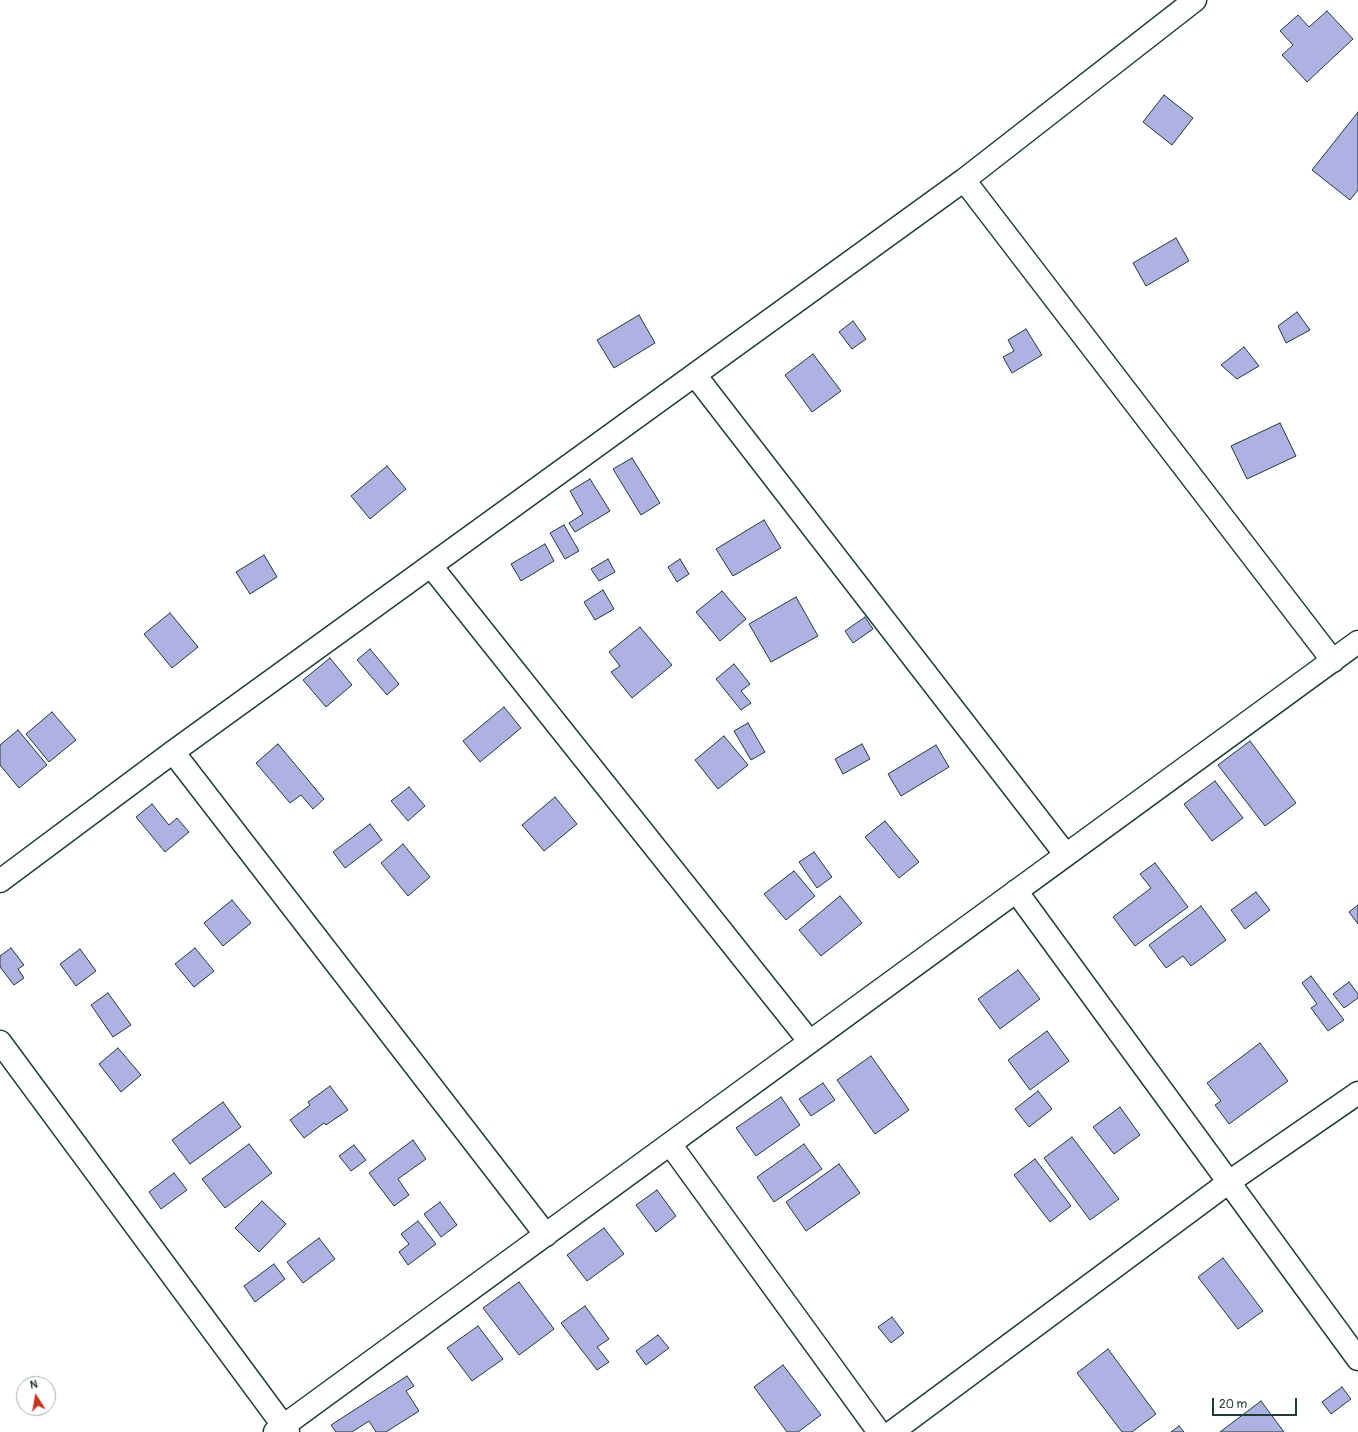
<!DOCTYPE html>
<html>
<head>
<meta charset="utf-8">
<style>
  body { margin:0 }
  #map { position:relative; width:1358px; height:1432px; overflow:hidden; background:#fff; font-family:Pangolin,sans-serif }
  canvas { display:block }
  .north { position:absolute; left:16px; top:1376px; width:40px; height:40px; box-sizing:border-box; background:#fff; border:1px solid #a5b1ae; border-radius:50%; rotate:349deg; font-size:11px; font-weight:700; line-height:16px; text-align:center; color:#1f3d34 }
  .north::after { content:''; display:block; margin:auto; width:14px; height:18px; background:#c8321e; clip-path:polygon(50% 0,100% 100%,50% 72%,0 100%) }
  .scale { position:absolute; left:1212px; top:1398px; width:85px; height:18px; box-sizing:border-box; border:2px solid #1f3d34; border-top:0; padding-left:5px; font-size:12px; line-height:14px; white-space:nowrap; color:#1f3d34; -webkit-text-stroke:3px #fff; paint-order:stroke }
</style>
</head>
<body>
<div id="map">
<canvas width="1358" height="1432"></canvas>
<div class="north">N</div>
<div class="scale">20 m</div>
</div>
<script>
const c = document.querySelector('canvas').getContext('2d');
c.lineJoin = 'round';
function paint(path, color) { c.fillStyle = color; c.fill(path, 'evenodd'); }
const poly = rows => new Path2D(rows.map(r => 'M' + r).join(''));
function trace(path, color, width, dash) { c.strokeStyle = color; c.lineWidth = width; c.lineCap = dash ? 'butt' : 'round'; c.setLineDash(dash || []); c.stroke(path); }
const building = poly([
  [1327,11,1353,39,1307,82,1282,55,1293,45,1280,31,1298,15,1309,27,1327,11],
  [1164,95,1193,118,1172,145,1143,122,1164,95],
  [1358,112,1358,190,1350,200,1312,170,1358,112],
  [1176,238,1189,261,1146,286,1133,263,1176,238],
  [1297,312,1310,330,1286,343,1278,326,1297,312],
  [639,315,655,343,614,368,597,340,639,315],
  [853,321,866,339,852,349,839,332,853,321],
  [1026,329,1042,355,1012,373,1003,357,1014,351,1008,340,1026,329],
  [1244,347,1259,366,1237,379,1221,365,1244,347],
  [813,354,841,391,812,412,785,375,813,354],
  [1280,423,1296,456,1247,479,1231,446,1280,423],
  [632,458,660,503,641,515,613,469,632,458],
  [387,466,406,489,370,519,351,496,387,466],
  [590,479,610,511,575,532,569,523,583,514,570,491,590,479],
  [764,520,781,548,733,576,716,549,764,520],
  [564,525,579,551,565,559,550,533,564,525],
  [545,544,554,561,521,581,511,564,545,544],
  [264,555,277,577,250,594,236,572,264,555],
  [608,559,615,572,599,581,591,569,608,559],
  [680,559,689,574,677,582,668,567,680,559],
  [603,590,614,609,595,620,584,602,603,590],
  [722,591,746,619,720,641,696,612,722,591],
  [796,597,818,636,771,662,749,624,796,597],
  [170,613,198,647,172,668,144,634,170,613],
  [865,617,873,629,853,643,845,631,865,617],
  [640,627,672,665,632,698,611,672,620,666,609,652,640,627],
  [370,649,399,684,387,695,357,660,370,649],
  [330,658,352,685,326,707,303,680,330,658],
  [734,664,750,684,741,691,751,703,741,710,716,679,734,664],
  [504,707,521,728,480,762,463,741,504,707],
  [52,712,76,740,49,762,26,734,52,712],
  [748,723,765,752,751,760,734,731,748,723],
  [18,730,47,765,19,788,0,765,0,745,18,730],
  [724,736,748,765,718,789,695,760,724,736],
  [1250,741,1296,803,1265,826,1218,765,1250,741],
  [278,744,324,799,313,809,301,795,290,803,256,763,278,744],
  [862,744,870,759,843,774,835,759,862,744],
  [936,745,949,767,901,796,888,774,936,745],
  [1215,781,1243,818,1212,841,1184,804,1215,781],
  [409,787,425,806,408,821,391,801,409,787],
  [555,797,577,824,544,851,522,825,555,797],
  [152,804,169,825,177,818,189,832,165,852,136,817,152,804],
  [885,821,919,862,899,878,865,837,885,821],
  [370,824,382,840,345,868,333,852,370,824],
  [403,844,430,877,408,896,381,863,403,844],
  [814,852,832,877,817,888,799,862,814,852],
  [1155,863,1188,907,1135,946,1113,917,1151,888,1140,874,1155,863],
  [794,871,815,896,786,920,764,894,794,871],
  [1256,892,1270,910,1245,929,1231,910,1256,892],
  [840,896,862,923,821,956,799,930,840,896],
  [232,900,251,923,223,946,204,923,232,900],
  [1358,905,1358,924,1349,912,1358,905],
  [1201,906,1226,940,1191,966,1183,956,1166,968,1149,945,1201,906],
  [11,948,24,965,18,969,24,978,14,985,0,967,0,956,11,948],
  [195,948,214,971,194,987,175,964,195,948],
  [80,949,96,971,76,986,60,964,80,949],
  [1018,970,1040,999,1000,1029,978,999,1018,970],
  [1311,976,1344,1020,1328,1031,1311,1008,1317,1004,1302,983,1311,976],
  [1349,982,1358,994,1358,998,1344,1008,1333,994,1349,982],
  [108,993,131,1025,113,1037,91,1005,108,993],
  [1047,1031,1069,1061,1030,1090,1008,1060,1047,1031],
  [1260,1043,1288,1081,1229,1124,1215,1105,1221,1101,1207,1083,1260,1043],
  [118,1048,141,1075,121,1092,99,1064,118,1048],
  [871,1056,909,1110,875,1134,837,1080,871,1056],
  [823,1083,835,1100,811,1116,799,1099,823,1083],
  [330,1086,348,1110,326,1125,324,1123,304,1138,290,1120,310,1105,308,1102,330,1086],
  [1038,1091,1052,1109,1029,1127,1015,1109,1038,1091],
  [781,1097,800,1125,756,1156,736,1128,781,1097],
  [223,1102,241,1127,190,1164,172,1140,223,1102],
  [1120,1107,1140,1135,1114,1154,1093,1127,1120,1107],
  [1072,1137,1119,1199,1090,1220,1044,1158,1072,1137],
  [413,1140,426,1159,398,1179,409,1195,394,1206,369,1173,413,1140],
  [249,1144,272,1173,225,1208,202,1179,249,1144],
  [804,1144,822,1169,774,1202,757,1177,804,1144],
  [354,1145,366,1160,351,1171,339,1156,354,1145],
  [1035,1159,1071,1206,1050,1222,1014,1175,1035,1159],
  [839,1164,860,1193,806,1231,786,1202,839,1164],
  [174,1173,187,1190,161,1209,149,1192,174,1173],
  [657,1190,676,1216,656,1232,636,1205,657,1190],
  [262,1201,286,1224,259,1252,235,1228,262,1201],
  [440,1202,457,1225,441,1237,424,1214,440,1202],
  [418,1221,436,1244,408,1265,399,1252,409,1244,401,1234,418,1221],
  [604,1228,624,1254,587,1281,567,1255,604,1228],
  [319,1238,335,1259,303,1283,287,1262,319,1238],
  [1223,1258,1263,1311,1238,1329,1198,1277,1223,1258],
  [274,1264,285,1279,255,1302,244,1286,274,1264],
  [519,1282,554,1329,519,1355,483,1308,519,1282],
  [585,1306,609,1339,597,1347,609,1362,597,1370,561,1323,585,1306],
  [892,1317,904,1333,891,1343,878,1327,892,1317],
  [478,1326,503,1359,472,1381,447,1348,478,1326],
  [658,1335,669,1348,646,1365,636,1351,658,1335],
  [1108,1349,1156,1414,1132,1432,1122,1432,1077,1373,1108,1349],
  [783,1365,821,1415,798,1432,787,1432,754,1387,783,1365],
  [407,1376,414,1386,406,1391,419,1411,386,1432,376,1432,369,1421,352,1432,336,1432,331,1425,407,1376],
  [1342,1387,1351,1399,1331,1414,1322,1402,1342,1387],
  [1261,1401,1284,1432,1220,1432,1261,1401],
  [1179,1426,1184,1432,1171,1432,1179,1426]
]);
const minor = poly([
  [964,180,1333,661],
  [695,375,1066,855],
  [431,566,810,1042],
  [173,752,546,1235],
  [0,881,173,752,964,180,1195,0],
  [1016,891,1358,1359],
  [0,1042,288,1432],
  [670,1144,879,1432],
  [275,1432,1358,642],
  [892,1432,1229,1182,1358,1093]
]);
paint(building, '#aeb2e3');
trace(building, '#1f3d34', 1);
trace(minor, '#1f3d34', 25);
trace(minor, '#fff', 22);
</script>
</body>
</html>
